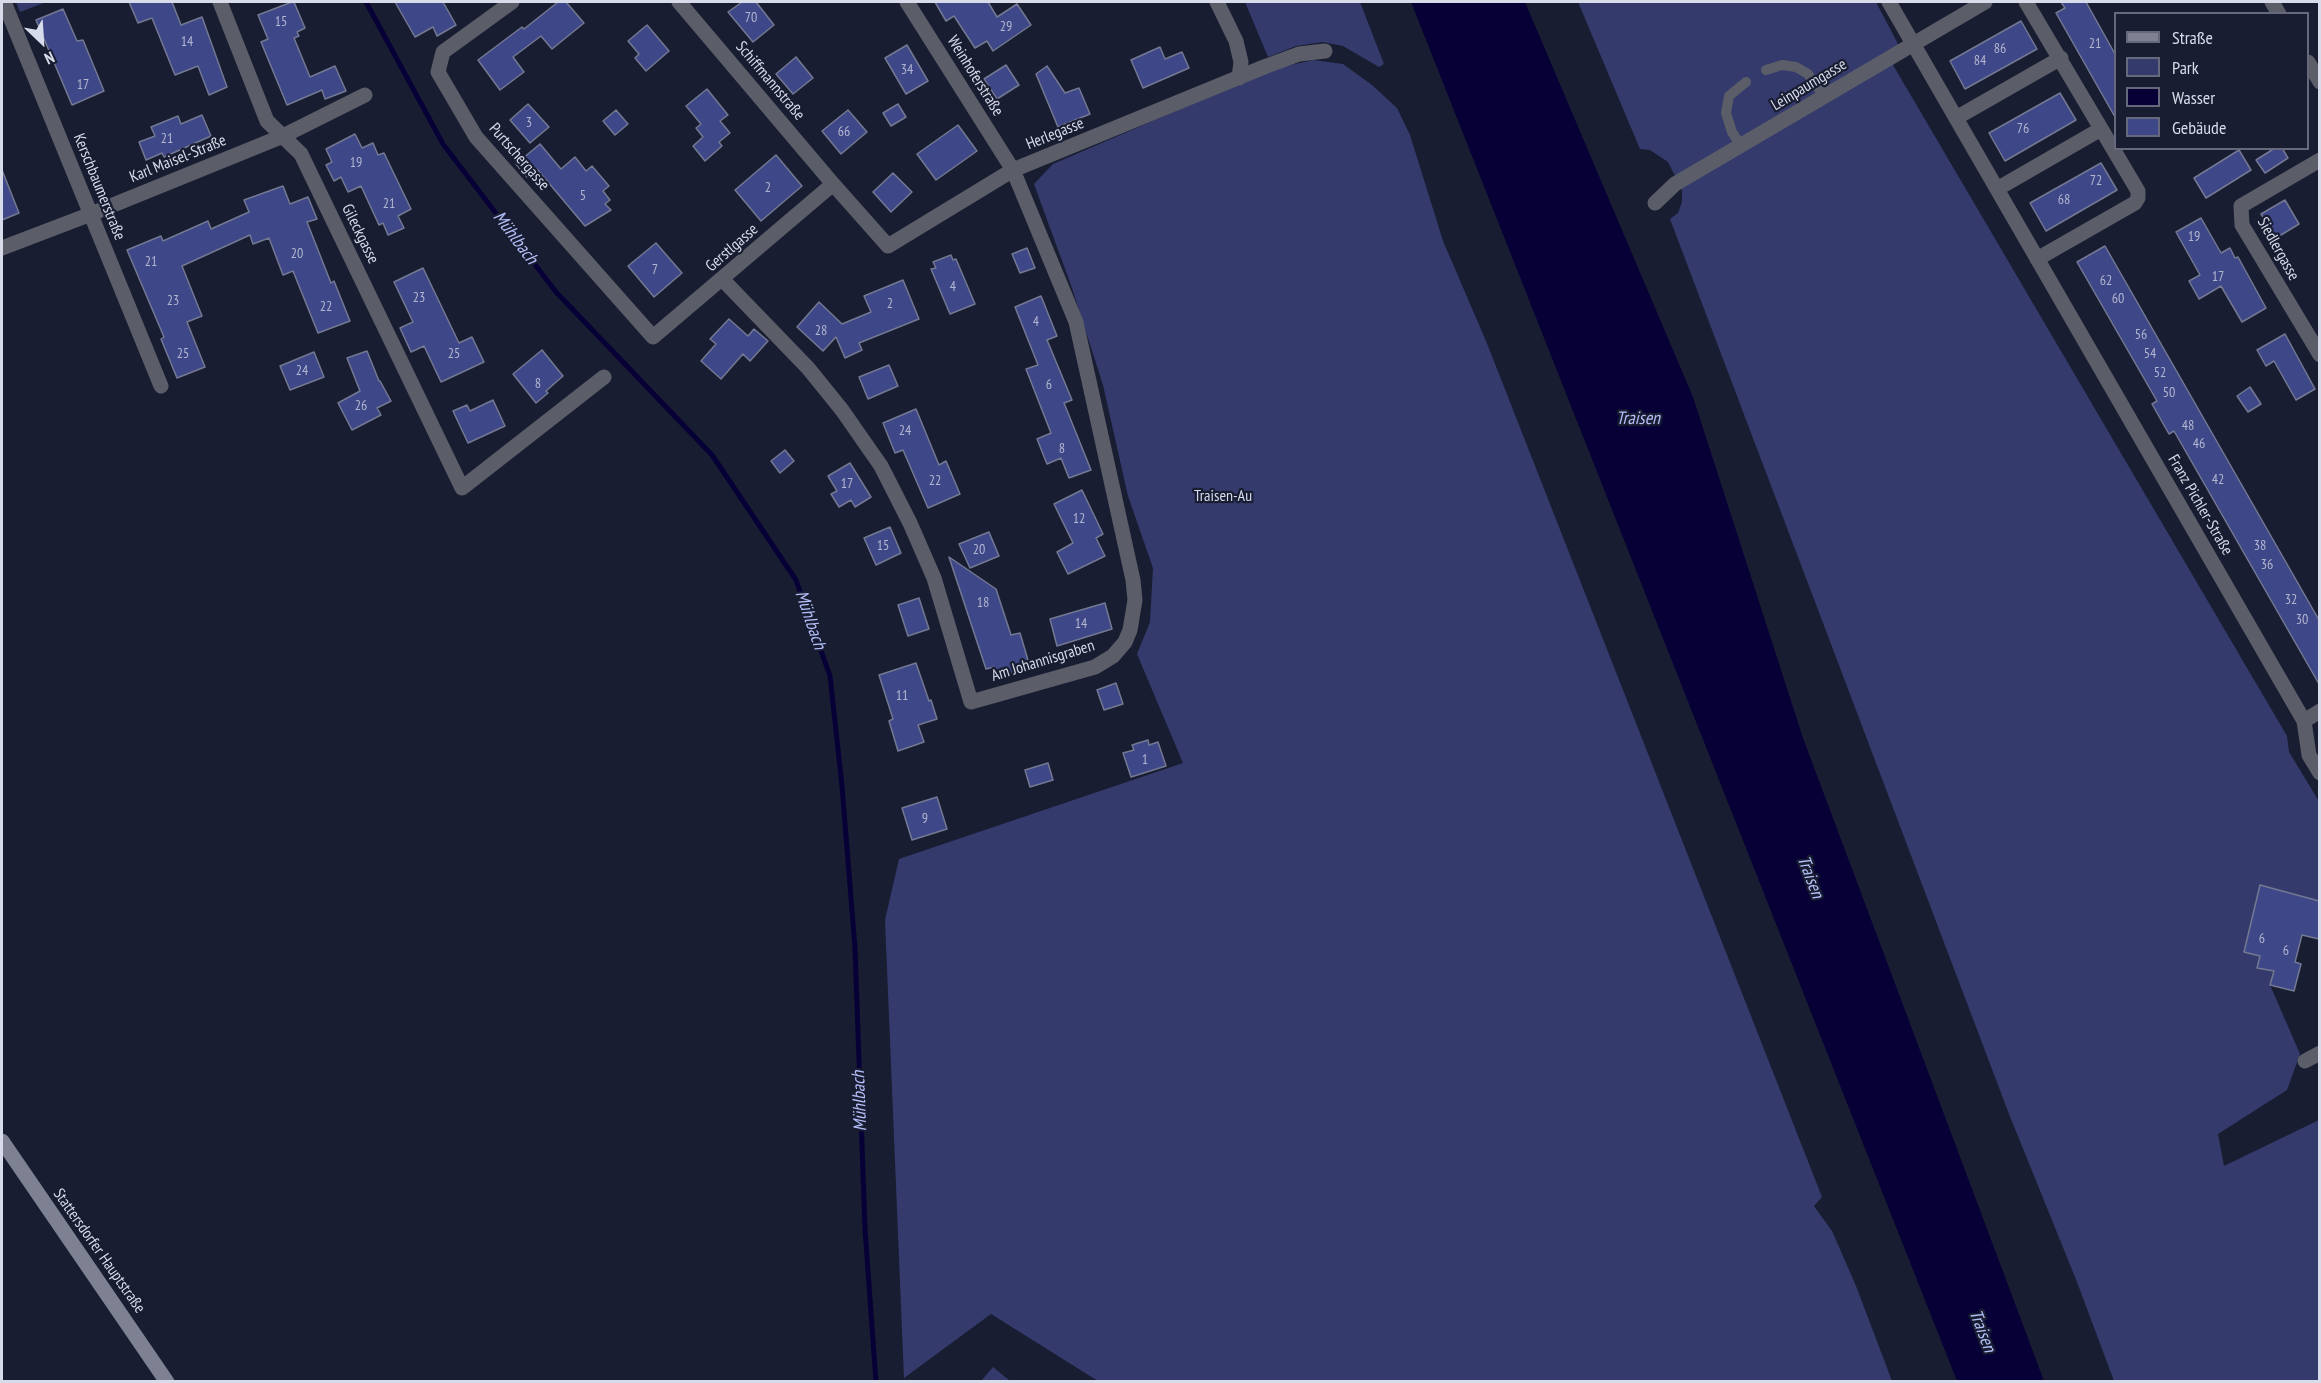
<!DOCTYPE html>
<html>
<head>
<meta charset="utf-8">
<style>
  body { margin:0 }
  #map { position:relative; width:2321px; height:1383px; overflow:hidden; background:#191d31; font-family:"PT Sans Narrow",sans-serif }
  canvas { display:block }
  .frame { position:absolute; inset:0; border:3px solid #d8dbe9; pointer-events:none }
  .legend { position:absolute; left:2114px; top:12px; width:195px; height:138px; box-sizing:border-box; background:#191d31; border:2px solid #65697b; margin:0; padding:8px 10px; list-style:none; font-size:18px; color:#d8dbe9 }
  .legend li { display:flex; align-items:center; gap:12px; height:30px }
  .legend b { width:30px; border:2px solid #65697b }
  .north { position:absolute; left:12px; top:12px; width:60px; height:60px; -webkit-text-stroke:4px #191d31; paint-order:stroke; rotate:155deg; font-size:16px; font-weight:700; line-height:24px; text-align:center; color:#d8dbe9 }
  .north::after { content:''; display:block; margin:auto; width:21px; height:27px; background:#d8dbe9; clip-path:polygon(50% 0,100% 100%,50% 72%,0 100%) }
</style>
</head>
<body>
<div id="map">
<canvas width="2321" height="1383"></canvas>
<div class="frame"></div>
<ul class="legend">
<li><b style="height:8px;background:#7d8192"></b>Straße</li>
<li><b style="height:16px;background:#343b6c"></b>Park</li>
<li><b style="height:16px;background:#070037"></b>Wasser</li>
<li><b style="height:16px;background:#3e4787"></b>Gebäude</li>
</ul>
<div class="north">N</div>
</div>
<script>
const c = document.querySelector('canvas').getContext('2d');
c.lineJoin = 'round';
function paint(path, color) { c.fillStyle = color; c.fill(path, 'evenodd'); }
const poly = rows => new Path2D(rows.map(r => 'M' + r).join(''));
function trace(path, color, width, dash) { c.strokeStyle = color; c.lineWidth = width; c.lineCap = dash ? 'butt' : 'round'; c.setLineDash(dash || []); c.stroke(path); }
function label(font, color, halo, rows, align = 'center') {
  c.font = font + ' "PT Sans Narrow",sans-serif'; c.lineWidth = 4.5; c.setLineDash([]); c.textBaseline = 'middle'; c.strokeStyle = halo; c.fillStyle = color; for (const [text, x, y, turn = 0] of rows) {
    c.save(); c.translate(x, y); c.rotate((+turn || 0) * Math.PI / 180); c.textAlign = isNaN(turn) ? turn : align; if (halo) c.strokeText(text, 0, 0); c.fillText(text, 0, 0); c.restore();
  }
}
const green = poly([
  [16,2,46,2,20,12],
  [1245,2,1360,2,1384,64,1379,67,1343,46,1323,42,1296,46,1268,57],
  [1578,2,1876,2,1898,44,1893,65,2287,736,2289,752,2320,803,2319,901,2281,891,2269,970,2274,972,2270,985,2300,1054,2287,1090,2218,1134,2224,1166,2319,1120,2319,1381,2114,1381,2077,1282,2009,1114,1670,219,1678,213,1682,202,1682,190,1668,162,1650,150,1640,149],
  [1313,60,1343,64,1372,85,1397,108,1410,135,1443,241,1486,341,1822,1197,1814,1206,1832,1231,1856,1286,1892,1381,1098,1381,991,1314,904,1378,885,920,899,859,1183,763,1137,654,1150,622,1153,568,1128,496,1103,385,1072,288,1034,184,1053,164,1273,69],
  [993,1367,1010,1381,981,1381]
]);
const water = poly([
  [1411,2,1525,2,1693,397,1803,738,2044,1381,1957,1381]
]);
const stream = poly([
  [366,2,443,144,556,292,712,455,796,580,830,676,842,786,855,948,865,1229,876,1382]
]);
const building = poly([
  [129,2,172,2,181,25,202,17,227,87,209,95,198,66,175,75,152,18,138,23,129,2],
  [292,2,294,2,305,28,297,32,299,36,294,38,310,77,335,66,346,91,325,99,322,90,287,105,261,42,268,39,258,15,292,2],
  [395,2,443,2,456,25,437,36,433,27,415,37,395,2],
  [558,2,566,2,584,23,552,49,541,36,513,57,524,72,500,90,478,60,522,27,524,29,558,2],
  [742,2,756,2,774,25,753,42,728,12,742,2],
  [935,2,988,2,997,17,1017,4,1031,25,993,51,987,41,975,48,954,16,946,21,935,2],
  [2061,2,2086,2,2115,54,2115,117,2056,13,2065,8,2061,2],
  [63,9,77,41,83,40,104,91,72,105,36,20,63,9],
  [2021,21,2037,49,1965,89,1950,61,2021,21],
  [647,25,669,51,646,71,635,58,639,54,628,41,647,25],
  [907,45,928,81,906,94,885,58,907,45],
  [1160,47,1165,59,1182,52,1189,68,1143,88,1131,60,1160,47],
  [796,57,813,78,793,94,776,74,796,57],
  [1006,65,1019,85,997,99,984,79,1006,65],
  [1047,66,1065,93,1079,88,1090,114,1058,127,1036,74,1047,66],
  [707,89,728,115,720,121,730,133,719,142,722,146,705,161,693,146,703,137,696,128,701,124,686,106,707,89],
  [2060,93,2076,120,2005,161,1989,133,2060,93],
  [528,104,549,127,530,143,510,120,528,104],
  [898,104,906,117,891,126,883,113,898,104],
  [616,110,628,124,615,135,603,121,616,110],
  [848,110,867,132,841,154,822,131,848,110],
  [202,115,211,136,164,157,162,153,146,160,139,142,155,136,151,127,178,116,181,124,202,115],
  [958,125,977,151,936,180,917,154,958,125],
  [355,134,362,148,373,143,378,155,384,153,411,209,398,216,404,228,388,235,383,223,379,225,361,186,348,192,341,177,334,181,326,165,332,162,326,149,355,134],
  [540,144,561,169,575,157,586,171,592,166,609,186,603,191,610,200,605,204,611,210,585,226,537,169,527,177,516,164,540,144],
  [2275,148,2282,148,2288,158,2265,173,2256,160,2275,148],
  [2239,150,2251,170,2206,198,2194,178,2239,150],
  [776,155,802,186,761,221,735,190,776,155],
  [2101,163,2117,190,2046,231,2030,203,2101,163],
  [2,170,19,213,2,220,2,170],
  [893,173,912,192,891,212,873,192,893,173],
  [283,186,290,204,308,197,317,219,307,222,331,283,334,281,350,321,318,333,293,271,283,275,269,238,253,244,250,235,182,266,202,316,187,322,205,367,177,378,161,339,164,337,127,250,161,236,163,241,208,221,211,229,249,212,244,200,283,186],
  [2285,200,2299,224,2276,238,2261,214,2285,200],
  [2201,218,2221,253,2230,248,2235,258,2238,257,2266,308,2242,322,2221,286,2199,299,2189,281,2200,275,2176,232,2201,218],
  [656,243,682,273,654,297,628,266,656,243],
  [2105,246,2319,620,2319,684,2174,431,2169,434,2152,404,2157,401,2077,262,2105,246],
  [1027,248,1035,268,1020,273,1012,254,1027,248],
  [951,255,953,260,956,259,975,304,950,314,931,269,936,268,933,262,951,255],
  [423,268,459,343,472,337,484,362,441,382,424,346,411,352,400,328,413,322,394,282,423,268],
  [903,280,919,319,859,343,862,350,845,358,836,337,823,351,797,327,819,302,842,324,871,312,864,296,903,280],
  [1041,296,1057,336,1047,340,1072,400,1064,403,1091,470,1069,478,1061,458,1047,464,1037,439,1051,433,1026,369,1038,365,1015,307,1041,296],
  [729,319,748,336,754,329,768,341,750,361,743,354,721,379,701,361,716,344,710,339,729,319],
  [2285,334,2315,389,2296,400,2274,361,2266,366,2257,350,2285,334],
  [542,350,563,376,546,391,548,393,536,403,513,374,542,350],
  [367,351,379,381,380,381,391,401,377,408,381,415,352,430,338,403,360,391,347,358,367,351],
  [314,352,324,377,290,390,280,366,314,352],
  [889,365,898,386,868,399,859,377,889,365],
  [2250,387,2261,404,2248,412,2237,396,2250,387],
  [493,400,505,426,468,443,453,411,467,405,470,411,493,400],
  [916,409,939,465,946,461,960,494,928,508,903,450,895,453,883,423,916,409],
  [785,450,794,461,780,473,771,461,785,450],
  [850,463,871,497,855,507,851,500,839,507,831,494,837,491,828,476,850,463],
  [1082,490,1103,534,1096,538,1105,556,1068,574,1057,552,1073,543,1054,504,1082,490],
  [890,527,901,553,876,565,864,538,890,527],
  [989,532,999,556,970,568,959,544,989,532],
  [949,557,996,589,1011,635,1020,633,1030,667,997,677,994,667,986,669,949,557],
  [919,598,929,629,908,636,898,605,919,598],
  [1105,603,1112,629,1057,646,1050,619,1105,603],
  [916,663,929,701,931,700,937,719,918,725,924,742,898,751,889,721,893,719,879,675,916,663],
  [1116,683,1123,704,1104,710,1097,690,1116,683],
  [1148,740,1149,745,1158,742,1166,766,1131,777,1123,753,1134,750,1132,745,1148,740],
  [1048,763,1053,780,1030,787,1025,770,1048,763],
  [937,797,947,829,912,840,902,808,937,797],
  [2260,885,2319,901,2319,939,2302,935,2295,962,2301,964,2294,991,2270,985,2274,971,2257,968,2260,956,2244,952,2260,885]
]);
const service = poly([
  [1766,70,1782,65,1796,67,1808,74,1825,97],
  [1741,146,1732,132,1726,113,1729,96,1746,82]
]);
const minor = poly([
  [4,2,161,386],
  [220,2,267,121,301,154,462,488,604,377],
  [512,2,443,52,438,72,476,137,653,337,833,184],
  [679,2,833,184,888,246,1013,170,1264,67,1299,54,1325,51],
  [1217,2,1236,41,1241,62,1239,78],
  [1889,2,2304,721,2309,755,2320,773],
  [2026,2,2138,191,2138,198,2135,203,2037,259],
  [2272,2,2279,14],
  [2308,62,2320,82],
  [1956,118,2061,58],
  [2320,160,2241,206,2242,225,2320,355],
  [1997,189,2101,129],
  [1655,203,1675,184,1985,2],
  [2,248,91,214,283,136,365,95],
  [723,280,808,368,842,410,881,466,910,523,934,578,971,702,1095,667,1113,656,1125,642,1130,630,1135,600,1133,580,1076,322,1013,170,907,2],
  [2304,721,2320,711],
  [2305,1061,2320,1053]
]);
const secondary = poly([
  [2,1141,167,1382]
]);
const numberNames = [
  ["70",751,18],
  ["15",281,22],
  ["29",1006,27],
  ["14",187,42],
  ["21",2095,44],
  ["86",2000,49],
  ["84",1980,61],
  ["34",907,70],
  ["17",83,85],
  ["3",529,123],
  ["76",2023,129],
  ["66",844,132],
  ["21",167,139],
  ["19",356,163],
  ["72",2096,181],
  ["2",768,188],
  ["5",583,196],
  ["68",2064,200],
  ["21",389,204],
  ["19",2194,237],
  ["20",297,254],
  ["21",151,262],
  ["7",655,270],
  ["17",2218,277],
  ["62",2106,281],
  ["4",953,287],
  ["23",419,298],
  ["60",2118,299],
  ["23",173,301],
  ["2",890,304],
  ["22",326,307],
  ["4",1036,322],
  ["28",821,331],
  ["56",2141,335],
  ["25",183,354],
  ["25",454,354],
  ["54",2150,354],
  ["24",302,371],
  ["52",2160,373],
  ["8",538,384],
  ["6",1049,385],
  ["50",2169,393],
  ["26",361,406],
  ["48",2188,426],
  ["24",905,431],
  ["46",2199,444],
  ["8",1062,449],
  ["42",2218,480],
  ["22",935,481],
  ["17",847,484],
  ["12",1079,519],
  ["15",883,546],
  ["38",2260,546],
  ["20",979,550],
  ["36",2267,565],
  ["32",2291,600],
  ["18",983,603],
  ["30",2302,620],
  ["14",1081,624],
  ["11",902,696],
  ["1",1145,760],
  ["9",925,819],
  ["6",2262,939],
  ["6",2286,951]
];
const streetNames = [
  ["Weinhoferstraße",975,76,58],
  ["Schiffmannstraße",770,81,50],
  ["Leinpaumgasse",1809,85,-31],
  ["Herlegasse",1055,134,-22],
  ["Purtschergasse",519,157,49],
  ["Karl Maisel-Straße",178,159,-22],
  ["Kerschbaumerstraße",99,187,68],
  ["Gileckgasse",360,234,64],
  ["Gerstlgasse",732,248,-41],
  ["Siedlergasse",2278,249,61],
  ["Franz Pichler-Straße",2200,505,60],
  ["Am Johannisgraben",1043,661,-17],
  ["Stattersdorfer Hauptstraße",99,1251,55]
];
const parkNames = [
  ["Traisen-Au",1223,496]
];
const waterNames = [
  ["Mühlbach",515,238,53],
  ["Traisen",1638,419],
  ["Mühlbach",810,620,71],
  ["Traisen",1810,877,69],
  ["Mühlbach",860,1101,-92],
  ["Traisen",1982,1331,69]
];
paint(green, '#343b6c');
paint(water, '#070037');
trace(stream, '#070037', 5);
paint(building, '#3e4787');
trace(building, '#737992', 1.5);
trace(service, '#5b5d68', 10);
trace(minor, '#5b5d68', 15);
trace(secondary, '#7d8192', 15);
label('14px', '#b2b6d0', null, numberNames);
label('16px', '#d8dbe9', '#191d31', streetNames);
label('16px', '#d8dcf0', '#191d31', parkNames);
label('italic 18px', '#b3bff8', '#191d31', waterNames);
</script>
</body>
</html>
